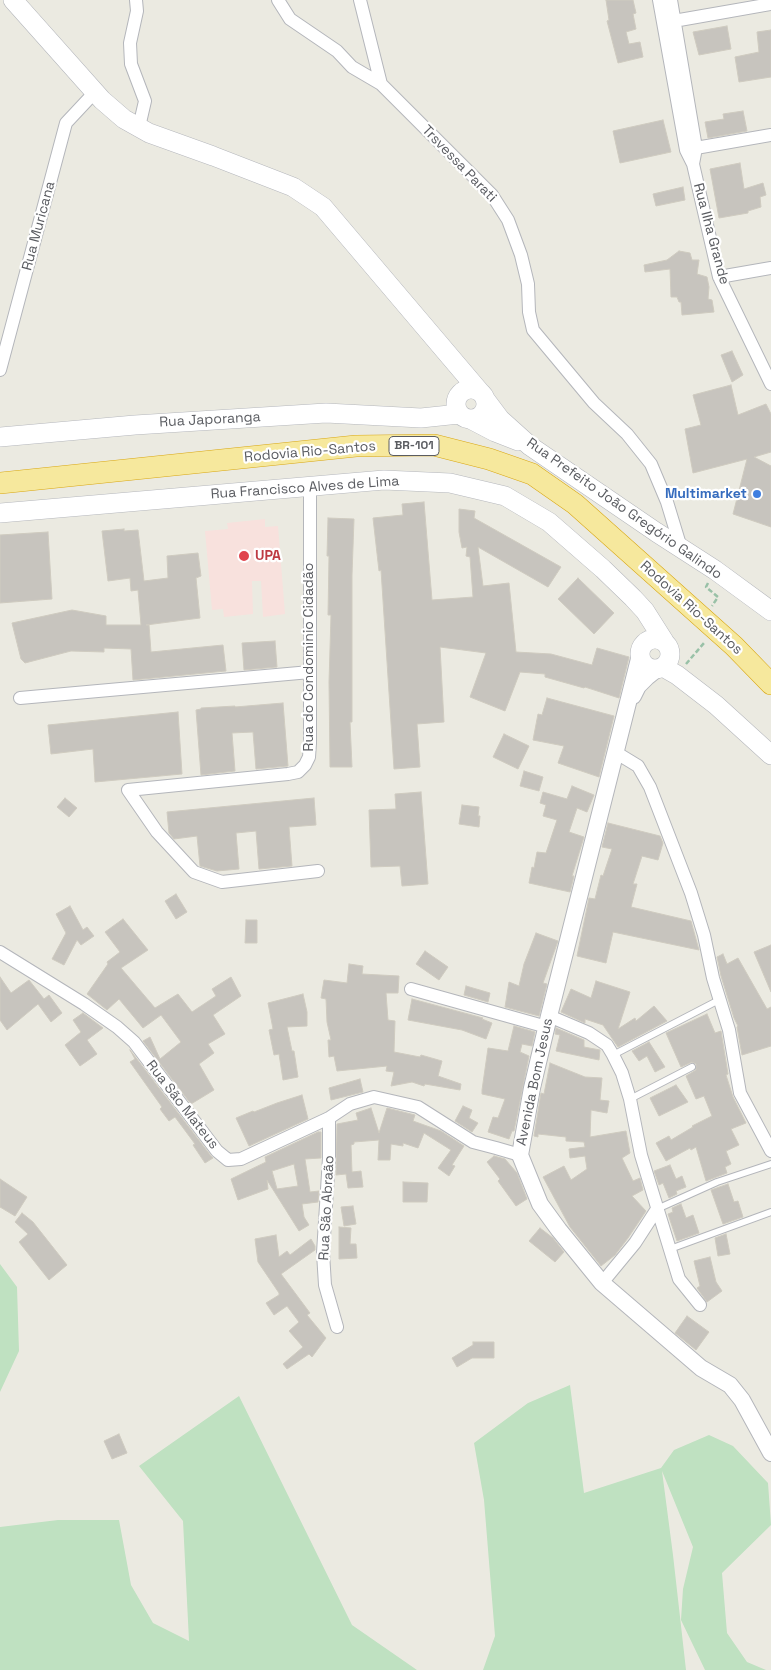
<!DOCTYPE html>
<html>
<head>
<meta charset="utf-8">
<style>
  body { margin:0 }
  canvas { display:block; background:#ebeae1 }
</style>
</head>
<body>
<canvas width="771" height="1670"></canvas>
<script>
const c = document.querySelector('canvas').getContext('2d');
c.lineJoin = 'round';
function paint(path, color) { c.fillStyle = color; c.fill(path, 'evenodd'); }
const poly = rows => new Path2D(rows.map(r => 'M' + r).join(''));
function trace(path, color, width, dash) { c.strokeStyle = color; c.lineWidth = width; c.lineCap = dash ? 'butt' : 'round'; c.setLineDash(dash || []); c.stroke(path); }
function label(font, color, halo, rows, align = 'center') {
  c.font = font + ' "Space Grotesk",sans-serif'; c.lineWidth = 4.5; c.setLineDash([]); c.textBaseline = 'middle'; c.strokeStyle = halo; c.fillStyle = color; for (const [text, x, y, turn = 0] of rows) {
    c.save(); c.translate(x, y); c.rotate((+turn || 0) * Math.PI / 180); c.textAlign = isNaN(turn) ? turn : align; if (halo) c.strokeText(text, 0, 0); c.fillText(text, 0, 0); c.restore();
  }
}
const medical = poly([
  [265,519,265,527,278,526,285,614,263,617,261,581,252,581,253,614,224,617,223,609,212,610,205,531,228,529,227,523]
]);
const green = poly([
  [0,1264,17,1287,19,1351,0,1392],
  [570,1385,584,1493,661,1468,674,1450,709,1435,733,1446,768,1483,771,1525,722,1573,727,1633,747,1662,766,1670,705,1670,681,1620,683,1589,693,1547,662,1471,673,1555,686,1670,483,1670,495,1636,484,1500,474,1443,528,1403],
  [239,1396,352,1625,417,1670,0,1670,0,1527,58,1520,119,1520,131,1585,153,1623,189,1641,183,1521,139,1466]
]);
const building = poly([
  [606,0,633,0,636,13,633,14,636,29,626,32,629,44,640,42,643,57,618,63,607,21,609,20,606,0],
  [727,26,731,49,699,55,693,32,727,26],
  [771,30,771,77,739,82,735,57,759,52,757,32,771,30],
  [743,111,747,131,708,138,705,122,724,119,723,114,743,111],
  [663,120,671,152,620,163,613,131,663,120],
  [740,163,744,189,763,183,766,195,760,197,761,207,748,211,748,213,719,218,710,169,740,163],
  [683,187,685,200,656,206,653,194,683,187],
  [679,251,690,253,692,260,699,260,697,274,707,277,709,287,708,299,712,300,714,312,682,315,681,302,679,302,677,297,671,297,670,269,645,272,644,265,667,260,679,251],
  [732,351,743,375,732,382,721,355,732,351],
  [731,385,738,415,766,404,771,414,771,452,754,457,771,466,771,527,733,514,747,459,693,473,685,429,701,425,693,395,731,385],
  [424,502,432,600,473,597,470,557,466,556,467,547,462,548,459,532,459,509,475,511,474,518,561,567,548,587,478,547,483,586,509,583,516,652,551,654,592,665,597,648,629,657,619,698,585,687,584,688,545,677,545,674,520,672,505,711,470,697,486,653,440,647,444,722,417,724,420,767,394,769,381,570,379,571,373,518,403,515,402,504,424,502],
  [328,518,354,519,352,575,352,722,350,722,352,767,330,767,329,682,331,615,328,615,329,556,327,556,328,518],
  [124,529,124,531,138,530,144,581,168,578,167,556,198,553,201,576,196,578,200,618,146,625,149,625,151,652,223,645,226,671,133,680,131,649,104,648,104,652,71,651,25,663,21,659,12,623,72,610,106,616,106,625,141,625,138,590,131,591,130,578,108,581,102,531,124,529],
  [48,532,52,599,0,603,0,535,48,532],
  [578,578,614,613,594,634,558,599,578,578],
  [275,641,277,667,244,670,242,643,275,641],
  [547,698,614,716,599,777,558,763,564,746,533,740,538,714,542,715,547,698],
  [283,703,288,766,256,769,253,732,232,733,235,771,201,775,196,710,201,709,201,708,235,706,235,707,283,703],
  [178,712,182,774,95,782,93,749,51,754,48,725,178,712],
  [504,734,529,746,518,769,493,757,504,734],
  [524,771,543,777,539,791,520,786,524,771],
  [572,786,594,795,587,812,577,808,569,832,584,837,572,876,574,876,570,892,529,883,532,867,534,868,537,852,546,853,557,820,543,816,546,805,540,803,543,792,567,799,572,786],
  [421,792,428,884,402,886,400,866,371,867,369,810,396,809,395,794,421,792],
  [65,798,77,808,69,817,57,807,65,798],
  [314,798,316,825,289,827,292,866,259,869,256,831,236,833,239,869,217,871,200,866,197,836,174,839,169,833,167,812,314,798],
  [462,805,479,807,478,816,480,816,479,827,459,824,462,805],
  [608,823,660,836,663,843,658,860,642,856,633,884,637,884,631,907,691,921,699,950,613,932,606,963,577,956,589,898,595,899,601,875,603,876,612,849,602,847,608,823],
  [176,894,187,912,176,919,165,901,176,894],
  [70,906,83,930,87,927,94,936,81,945,77,940,64,965,52,959,66,933,56,914,70,906],
  [123,919,148,950,121,968,155,1008,178,994,192,1012,216,996,212,989,231,977,241,996,213,1015,225,1034,208,1044,214,1053,199,1064,214,1090,191,1104,143,1041,150,1037,160,1059,181,1042,161,1015,143,1028,119,999,107,1010,87,994,108,964,107,962,120,952,105,932,123,919],
  [246,920,257,920,257,943,245,943,246,920],
  [536,933,558,941,543,983,547,984,539,1016,505,1007,509,982,519,986,524,964,536,933],
  [771,945,771,992,754,952,771,945],
  [425,951,448,967,439,980,416,964,425,951],
  [723,954,727,964,738,958,767,1009,771,1007,771,1046,742,1055,737,1027,738,1026,734,1018,721,976,717,957,723,954],
  [349,964,363,966,362,974,399,976,398,993,386,993,388,1020,395,1021,394,1052,420,1057,421,1055,442,1061,438,1076,461,1084,460,1090,425,1084,424,1086,412,1082,391,1086,394,1072,386,1071,387,1066,337,1071,334,1056,329,1057,328,1040,331,1040,327,1022,326,999,321,998,324,980,347,983,349,964],
  [0,977,11,993,29,980,44,999,49,995,62,1013,51,1022,38,1004,7,1030,0,1020,0,977],
  [596,981,630,992,618,1029,635,1018,636,1021,654,1006,667,1021,618,1047,603,1025,585,1019,585,1023,561,1012,571,989,591,998,596,981],
  [466,986,490,993,488,1002,464,995,466,986],
  [303,994,307,1012,307,1026,287,1027,292,1051,294,1051,298,1077,283,1080,279,1054,274,1055,269,1030,273,1029,268,1003,303,994],
  [412,999,483,1018,482,1019,492,1023,486,1039,462,1030,408,1020,412,999],
  [83,1013,103,1028,87,1040,97,1054,80,1066,65,1045,81,1032,73,1020,83,1013],
  [707,1014,715,1033,721,1031,728,1074,726,1075,733,1097,746,1123,731,1129,739,1145,726,1151,731,1164,725,1167,727,1173,706,1181,696,1147,691,1150,690,1148,666,1161,656,1143,669,1136,671,1140,693,1127,692,1126,712,1116,704,1096,696,1099,686,1076,696,1070,696,1064,692,1062,681,1067,666,1033,707,1014],
  [514,1026,535,1032,532,1046,522,1044,520,1052,529,1056,514,1131,512,1131,509,1139,488,1132,493,1117,498,1118,505,1099,482,1094,482,1090,488,1048,508,1051,514,1026],
  [556,1028,584,1040,584,1047,600,1050,599,1060,556,1051,560,1035,555,1034,556,1028],
  [649,1042,665,1067,655,1072,647,1056,639,1061,632,1051,649,1042],
  [130,1050,211,1156,213,1158,205,1163,193,1145,195,1144,175,1117,169,1121,160,1109,162,1107,130,1062,135,1059,130,1050],
  [550,1063,585,1077,602,1078,600,1100,609,1101,607,1113,591,1110,590,1137,626,1131,630,1153,622,1158,633,1181,640,1178,643,1190,632,1196,646,1211,628,1238,615,1255,601,1266,570,1227,543,1177,564,1166,571,1180,587,1169,585,1156,570,1158,569,1149,585,1147,584,1142,566,1141,566,1137,538,1134,538,1137,534,1136,541,1093,544,1094,550,1063],
  [360,1079,363,1092,331,1100,329,1088,360,1079],
  [676,1085,688,1102,659,1116,650,1098,676,1085],
  [302,1095,308,1119,249,1146,236,1118,253,1111,254,1112,277,1103,302,1095],
  [463,1106,472,1110,469,1118,478,1123,472,1132,455,1121,463,1106],
  [371,1108,379,1133,387,1108,415,1115,413,1121,441,1131,464,1146,452,1165,455,1166,449,1176,438,1168,451,1150,424,1133,418,1148,403,1143,403,1146,391,1144,390,1160,378,1160,379,1140,354,1142,354,1144,351,1145,352,1172,361,1171,363,1187,348,1188,346,1174,336,1175,337,1124,358,1120,356,1113,371,1108],
  [318,1132,321,1132,321,1158,305,1159,310,1192,319,1191,318,1202,302,1204,304,1217,309,1225,299,1231,267,1180,268,1189,238,1200,231,1179,266,1162,265,1157,318,1132],
  [294,1164,298,1186,277,1189,272,1171,294,1164],
  [494,1156,505,1159,517,1173,527,1199,516,1206,498,1181,500,1179,487,1162,494,1156],
  [670,1165,676,1179,682,1176,686,1187,676,1191,677,1194,669,1198,663,1183,659,1185,654,1171,670,1165],
  [0,1179,27,1197,15,1216,0,1207,0,1179],
  [403,1182,428,1183,427,1202,403,1202,403,1182],
  [728,1184,734,1202,738,1201,743,1217,723,1224,711,1190,728,1184],
  [681,1204,686,1218,693,1215,699,1233,677,1241,668,1214,673,1212,672,1208,681,1204],
  [353,1206,356,1224,344,1226,341,1207,353,1206],
  [22,1213,33,1222,67,1265,49,1280,19,1242,28,1234,15,1222,22,1213],
  [339,1227,351,1228,350,1244,356,1244,357,1258,339,1259,339,1227],
  [540,1228,553,1238,564,1252,555,1262,529,1241,540,1228],
  [726,1234,730,1254,718,1256,715,1238,726,1234],
  [276,1235,279,1257,287,1251,290,1255,311,1239,315,1246,315,1250,281,1274,310,1313,307,1315,326,1338,312,1357,309,1354,287,1369,283,1364,303,1347,289,1331,299,1322,287,1306,274,1315,266,1303,279,1295,279,1293,258,1262,255,1239,276,1235],
  [710,1257,716,1282,722,1291,707,1302,697,1288,700,1286,694,1261,710,1257],
  [687,1316,709,1332,696,1350,675,1333,687,1316],
  [473,1342,494,1342,494,1358,472,1358,457,1367,452,1358,473,1345,473,1342],
  [119,1434,127,1453,112,1459,104,1441,119,1434]
]);
const path = poly([
  [708,583,706,587,718,597,712,606],
  [686,664,704,643,703,642]
]);
const service = poly([
  [613,1055,719,1000],
  [630,1099,692,1067],
  [657,1209,717,1182,771,1164],
  [670,1249,771,1212]
]);
const minor = poly([
  [136,0,137,11,130,43,131,64,145,101,139,127],
  [278,0,290,19,337,51,352,67,381,84,492,195,508,220,521,255,528,284,529,312,533,330,594,403,627,434,651,464,667,502,681,548],
  [360,0,381,84],
  [659,0,686,150,693,164,719,277,771,384],
  [671,0,696,148,693,164],
  [668,22,771,4],
  [690,149,771,135],
  [719,277,771,268],
  [0,370,66,123,95,92],
  [310,487,310,743,309,757,305,765,298,772,288,774,128,790,157,832,194,872,222,882,318,871],
  [20,698,310,672],
  [615,752,638,766,650,787,691,893,704,935,713,978,729,1030,740,1093,771,1151],
  [0,952,84,1004,117,1027,134,1042,217,1151,228,1160,241,1159,329,1118,350,1104,374,1097,418,1107,473,1142,496,1148,520,1155],
  [411,989,547,1027],
  [549,1016,589,1033,607,1045,613,1055,622,1073,630,1099,641,1155,679,1279,700,1305],
  [329,1118,329,1158,323,1253,325,1285,337,1327],
  [602,1283,635,1243,657,1209]
]);
const tertiary = poly([
  [640,655,549,1016,532,1088,520,1155,540,1204,559,1230,602,1283,701,1368,730,1385,742,1400,771,1453],
  [633,696,638,686,647,677,657,669]
]);
const secondary = poly([
  [13,0,102,100,124,119,149,133,213,156,293,187,323,207,480,392],
  '456 404a15 15 0 1 1 30 0a15 15 0 1 1-30 0Z',
  [485,399,500,419,530,446,656,532,715,570,771,611],
  [472,420,495,432,518,441],
  [0,437,135,425,326,413,421,418,459,414],
  [0,513,384,480,450,483,505,496,549,522,603,569,633,598,645,611,664,641],
  '640 654a15 15 0 1 1 30 0a15 15 0 1 1-30 0Z',
  [663,667,677,675,716,705,771,755]
]);
const trunk = poly([
  [0,483,356,446,434,445,489,459,532,474,575,504,734,646,771,684]
]);
const markers = [
  [757,494,5,"#3f7fe0"],
  [244,556,6,"#e0444e"]
];
const shields = [
  [414,446,50]
];
const shieldNames = [
  ["BR-101",414,446]
];
const streetNames = [
  ["Trsvessa Parati",459,164,46],
  ["Rua Muricana",39,226,-75],
  ["Rua Ilha Grande",711,234,75],
  ["Rua Japoranga",210,420,-3],
  ["Rodovia Rio-Santos",310,452,-5],
  ["Rua Francisco Alves de Lima",305,488,-4],
  ["Rua Prefeito João Gregório Galindo",624,509,35],
  ["Rodovia Rio-Santos",691,608,42],
  ["Rua do Condominio Cidadão",309,657,-90],
  ["Avenida Bom Jesus",535,1082,-78],
  ["Rua São Mateus",182,1105,52],
  ["Rua São Abraão",327,1208,-87]
];
const shopNames = [
  ["Multimarket",747,494]
];
const healthNames = [
  ["UPA",255,556]
];
paint(medical, '#f8e1dd');
paint(green, '#bfe1c1');
paint(building, '#c7c4be');
trace(building, '#cfcbc0', 1);
trace(service, '#b4b6bb', 8);
trace(minor, '#b4b6bb', 14);
trace(tertiary, '#b4b6bb', 18);
trace(secondary, '#b5b7bc', 20);
trace(trunk, '#d9a713', 22);
trace(path, '#99c1a7', 2.5, [5, 2.5]);
trace(service, '#fff', 6);
trace(minor, '#fff', 12);
trace(tertiary, '#fff', 16);
trace(secondary, '#fff', 19);
trace(trunk, '#f6e89d', 21);
for (const [x, y, r, color] of markers) { const dot = new Path2D(); dot.arc(x, y, r, 0, 2 * Math.PI); c.fillStyle = color; c.fill(dot); trace(dot, '#fff', 2); }
for (const [x, y, w] of shields) { const box = new Path2D(); box.roundRect(x - w / 2, y - 9.5, w, 19, 4); c.fillStyle = '#fff'; c.fill(box); trace(box, '#5a5c61', 1); }
label('bold 12px', '#5a5c61', null, shieldNames);
label('14px', '#5a5c61', '#fff', streetNames);
label('bold 14px', '#366cbe', '#fff', shopNames, 'right');
label('bold 14px', '#be3a42', '#fff', healthNames, 'left');
</script>
</body>
</html>
